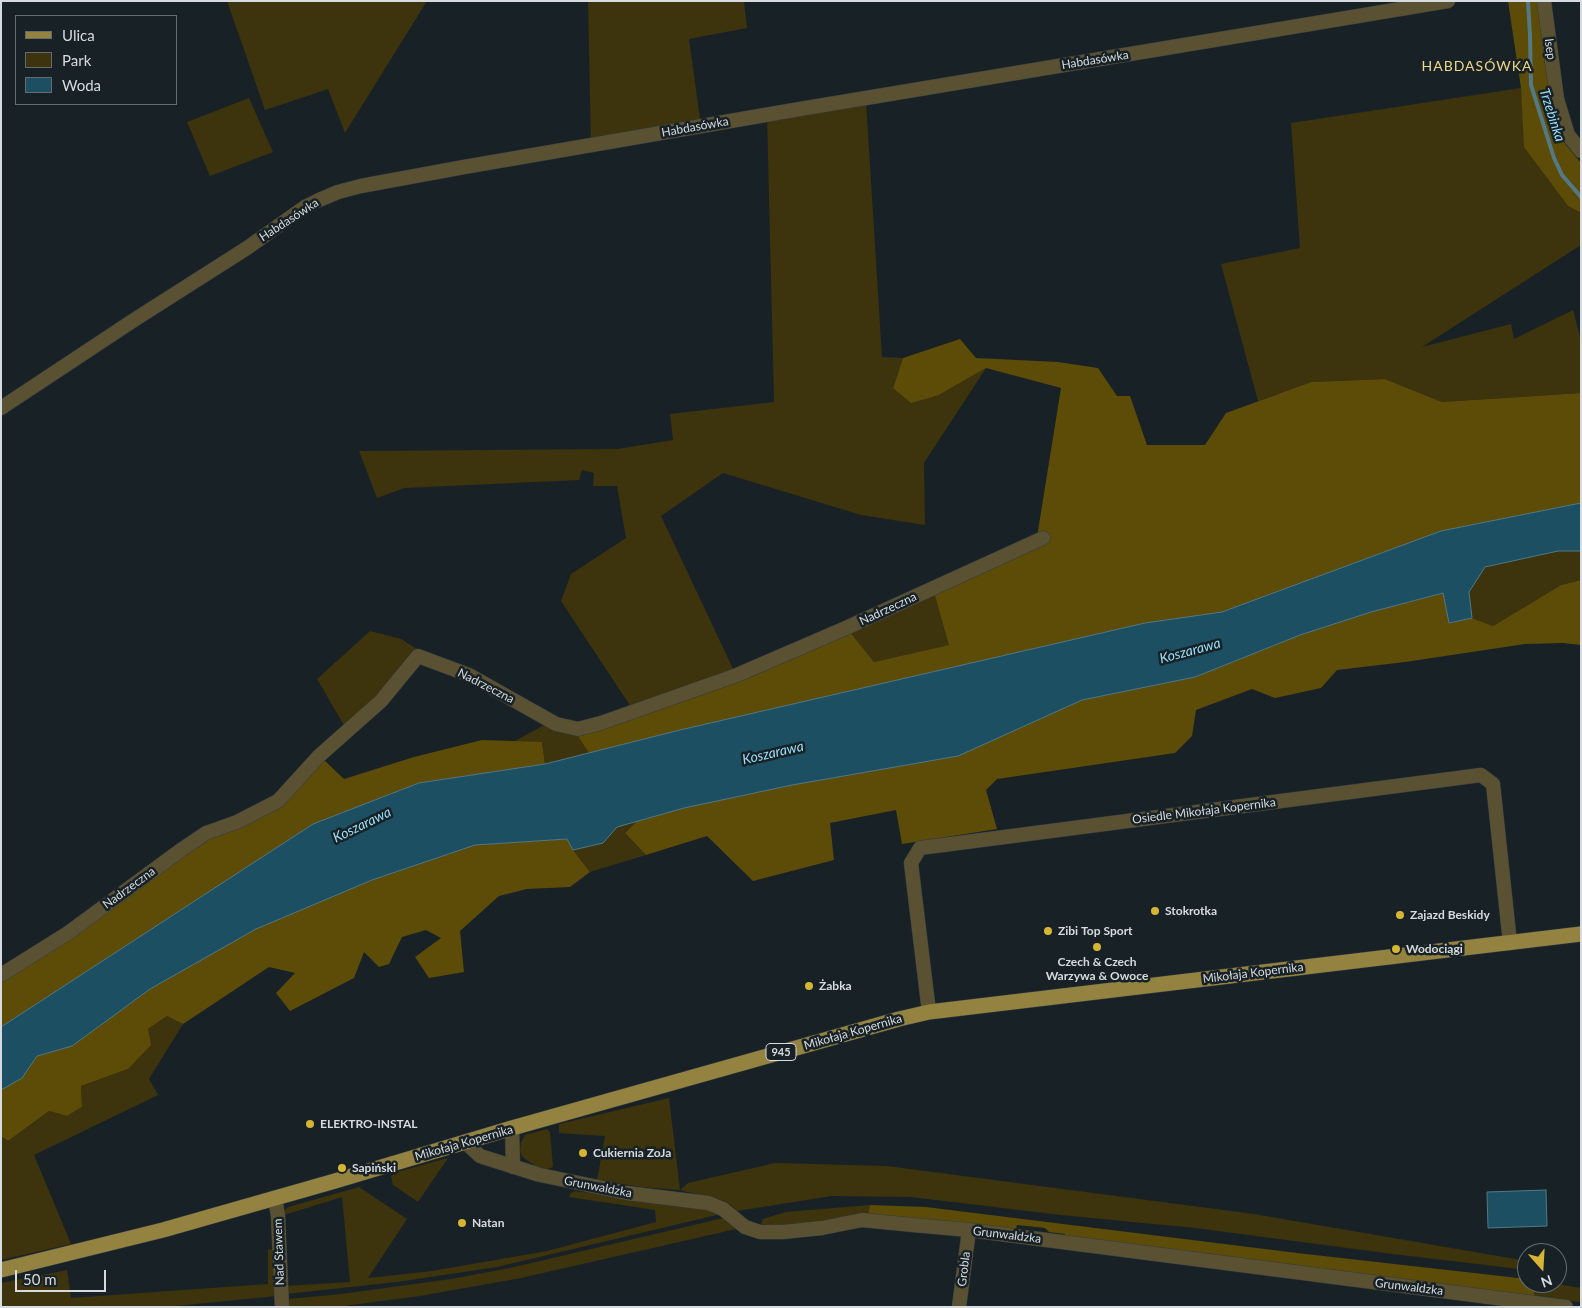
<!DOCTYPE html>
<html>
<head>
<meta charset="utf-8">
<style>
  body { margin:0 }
  #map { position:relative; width:1582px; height:1308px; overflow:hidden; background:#182226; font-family:Lato,sans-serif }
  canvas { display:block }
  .frame { position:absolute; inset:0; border:2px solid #d5dbde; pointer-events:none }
  .legend { position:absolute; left:15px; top:15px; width:162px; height:90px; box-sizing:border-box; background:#182226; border:1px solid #646c70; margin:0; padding:6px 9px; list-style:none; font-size:15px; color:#d5dbde }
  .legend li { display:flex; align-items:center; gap:10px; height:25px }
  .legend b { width:25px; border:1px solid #646c70 }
  .north { position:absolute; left:1517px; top:1243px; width:50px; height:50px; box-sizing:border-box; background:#182226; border:1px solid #646c70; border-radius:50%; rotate:161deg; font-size:14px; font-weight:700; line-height:20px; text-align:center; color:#d5dbde }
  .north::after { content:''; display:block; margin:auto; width:18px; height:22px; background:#d6b534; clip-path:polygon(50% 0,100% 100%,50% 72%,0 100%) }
  .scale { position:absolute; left:15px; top:1270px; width:91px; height:22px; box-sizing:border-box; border:2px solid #d5dbde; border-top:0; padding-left:6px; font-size:15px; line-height:18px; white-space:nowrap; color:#d5dbde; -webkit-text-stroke:4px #182226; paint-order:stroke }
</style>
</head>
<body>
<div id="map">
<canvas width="1582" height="1308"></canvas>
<div class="frame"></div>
<ul class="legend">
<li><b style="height:6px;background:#948241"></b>Ulica</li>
<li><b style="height:14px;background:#3d330c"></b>Park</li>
<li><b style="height:14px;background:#1b4f61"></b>Woda</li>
</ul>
<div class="north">N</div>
<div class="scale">50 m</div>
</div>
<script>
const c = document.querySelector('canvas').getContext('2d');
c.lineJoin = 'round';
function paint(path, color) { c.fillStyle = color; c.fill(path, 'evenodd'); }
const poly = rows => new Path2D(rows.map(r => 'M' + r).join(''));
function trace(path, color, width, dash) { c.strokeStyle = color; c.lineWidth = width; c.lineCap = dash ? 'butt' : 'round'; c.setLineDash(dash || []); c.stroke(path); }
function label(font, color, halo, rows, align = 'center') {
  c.font = font + ' Lato,sans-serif'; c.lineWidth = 5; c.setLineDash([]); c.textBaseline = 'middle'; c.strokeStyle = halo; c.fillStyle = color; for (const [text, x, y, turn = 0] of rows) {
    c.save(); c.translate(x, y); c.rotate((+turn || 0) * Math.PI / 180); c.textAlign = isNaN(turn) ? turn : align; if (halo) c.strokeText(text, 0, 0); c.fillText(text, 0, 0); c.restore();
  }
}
const green = poly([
  [227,1,427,1,345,133,328,89,265,110],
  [588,1,744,1,747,28,689,39,701,126,591,146],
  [1521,88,1525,147,1568,206,1581,213,1581,245,1422,347,1511,324,1514,339,1573,310,1581,341,1581,393,1442,402,1385,379,1311,382,1258,401,1221,264,1300,248,1291,123],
  [249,98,273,152,210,176,187,122],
  [866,102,882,357,903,358,893,388,939,395,986,368,924,463,925,525,861,515,723,473,661,516,735,673,631,707,561,601,571,574,626,538,617,486,593,486,594,473,582,470,579,480,404,488,377,498,359,451,617,449,673,440,670,414,774,402,767,114],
  [1558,551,1581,551,1581,580,1561,585,1493,626,1472,618,1469,592,1485,567],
  [932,585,950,645,874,662,846,628],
  [370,631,401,639,417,649,418,656,348,732,317,679],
  [546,724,577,735,589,753,545,764,542,742,513,742],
  [637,821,625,833,646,855,590,872,573,850,603,843,616,827],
  [167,1016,183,1024,149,1079,158,1095,34,1155,71,1244,1,1260,1,1136,8,1141,49,1111,67,1116,82,1107,81,1086,128,1069,148,1029],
  [669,1098,680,1190,688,1183,775,1163,887,1166,1254,1214,1527,1261,1527,1270,1393,1254,1195,1228,1061,1215,911,1197,832,1196,737,1211,731,1205,723,1201,680,1190,641,1187,597,1180,605,1136,559,1133,559,1124],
  [547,1129,550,1132,553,1167,545,1170,537,1167,528,1161,522,1156,520,1150,521,1142,525,1135],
  [448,1158,418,1202,393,1185,391,1176,397,1172],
  [359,1187,407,1219,368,1278,432,1271,547,1251,656,1222,655,1210,569,1197,570,1194,574,1191,700,1206,717,1215,497,1267,397,1282,286,1294,285,1286,350,1282,342,1197,284,1215,285,1210,288,1207],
  [870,1205,868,1215,860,1215,797,1225,778,1226,761,1224,763,1219,786,1212],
  [732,1216,745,1227,521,1278,420,1296,336,1307,289,1307,288,1299,341,1294,451,1279,510,1268],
  [268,1249,275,1250,277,1296,166,1307,1,1307,1,1283,67,1270,71,1298,268,1284],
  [1535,1283,1552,1283,1581,1288,1581,1302,1534,1298]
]);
const forest = poly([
  [1508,1,1538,1,1562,140,1581,163,1581,213,1568,206,1524,147,1521,88],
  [960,339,976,358,1058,362,1098,368,1117,396,1130,396,1147,445,1205,445,1226,413,1311,382,1385,379,1442,402,1581,393,1581,503,1441,531,1222,612,1145,623,680,730,589,753,577,735,849,631,874,662,949,645,932,585,1037,537,1061,388,986,368,939,395,911,403,893,388,903,358],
  [1581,580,1581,645,1563,643,1525,644,1405,662,1337,670,1321,688,1275,698,1252,689,1196,710,1192,736,1175,753,997,779,986,790,997,829,902,844,896,810,830,823,834,860,753,881,707,836,646,855,625,833,637,821,684,808,792,785,958,756,1082,700,1195,677,1300,635,1371,612,1444,593,1449,623,1472,618,1493,626,1561,585],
  [482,740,542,742,545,764,419,783,313,824,1,1027,1,979,208,837,235,827,324,760,344,779,414,757],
  [567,839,573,850,590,872,570,887,527,889,499,896,460,931,464,972,429,978,415,957,441,938,426,930,402,937,389,964,379,967,364,952,354,978,290,1011,276,993,295,973,269,967,183,1024,167,1016,148,1029,151,1045,128,1069,81,1086,82,1107,67,1116,49,1111,8,1141,1,1136,1,1090,22,1078,37,1056,72,1046,150,989,256,929,372,880,475,845],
  [870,1205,926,1207,1297,1253,1527,1279,1527,1283,1535,1283,1534,1298,1065,1239,1065,1234,1049,1232,1045,1228,1017,1225,1015,1232,868,1215]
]);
const water = poly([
  [1581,503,1581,551,1558,551,1485,567,1469,592,1472,618,1449,623,1443,593,1371,612,1300,635,1195,677,1082,700,958,756,792,785,684,808,617,827,603,843,573,850,567,839,475,845,372,880,256,929,150,989,72,1046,37,1056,22,1078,1,1090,1,1027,313,824,419,783,545,764,680,730,1145,623,1222,612,1441,531,1581,503],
  [1546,1190,1547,1226,1488,1228,1487,1192,1546,1190]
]);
const stream = poly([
  [1528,1,1530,35,1531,85,1554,158,1562,175,1581,197]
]);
const street = poly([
  [1544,1,1557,99,1568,135,1581,151],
  [1,408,134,320,247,248,305,207,319,200,338,192,361,186,464,167,800,109,1448,1],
  [1,975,68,933,181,850,206,833,237,822,278,801,319,756,381,701,418,656,469,675,556,724,578,729,601,723,737,675,846,628,1043,538],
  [929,1012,911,863,920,848,1481,775,1493,784,1510,943],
  [512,1128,513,1167],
  [465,1142,480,1156,540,1175,627,1193,708,1203,723,1209,745,1227,760,1232,783,1232,822,1228,862,1220,913,1225,969,1230,1566,1307],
  [275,1198,278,1216,282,1307],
  [959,1307,969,1230]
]);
const primary = poly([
  [1,1270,163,1230,335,1181,512,1128,899,1019,929,1012,1581,934]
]);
const markers = [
  [1155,911,5,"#d6b534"],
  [1400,915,5,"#d6b534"],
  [1048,931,5,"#d6b534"],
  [1097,947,5,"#d6b534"],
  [1396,949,5,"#d6b534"],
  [809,986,5,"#d6b534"],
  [310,1124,5,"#d6b534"],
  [583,1153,5,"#d6b534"],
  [342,1168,5,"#d6b534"],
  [462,1223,5,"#d6b534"]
];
const shields = [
  [781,1052,30]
];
const shieldNames = [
  ["945",781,1052]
];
const streetNames = [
  ["Isep",1550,49,82],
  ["Habdasówka",1095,60,-9],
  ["Habdasówka",695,127,-10],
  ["Habdasówka",289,220,-33],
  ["Nadrzeczna",888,609,-25],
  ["Nadrzeczna",486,686,27],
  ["Osiedle Mikołaja Kopernika",1204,811,-7],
  ["Nadrzeczna",129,888,-36],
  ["Mikołaja Kopernika",1253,973,-7],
  ["Mikołaja Kopernika",853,1032,-16],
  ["Mikołaja Kopernika",464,1143,-16],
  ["Grunwaldzka",598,1187,11],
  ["Grunwaldzka",1007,1235,7],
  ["Nad Stawem",279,1252,-92],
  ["Grobla",964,1269,-83],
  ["Grunwaldzka",1409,1287,7]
];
const poiNames = [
  ["Stokrotka",1165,911],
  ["Zajazd Beskidy",1410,915],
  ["Zibi Top Sport",1058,931],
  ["Wodociągi",1406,949],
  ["Czech & Czech",1097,962,"center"],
  ["Warzywa & Owoce",1097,976,"center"],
  ["Żabka",819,986],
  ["ELEKTRO-INSTAL",320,1124],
  ["Cukiernia ZoJa",593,1153],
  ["Sapiński",352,1168],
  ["Natan",472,1223]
];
const neighbourhoodNames = [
  ["HABDASÓWKA",1477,66]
];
const waterNames = [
  ["Trzebinka",1552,115,72],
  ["Koszarawa",1190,651,-15],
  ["Koszarawa",773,753,-13],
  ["Koszarawa",362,825,-26]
];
paint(green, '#3d330c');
paint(forest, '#5c4c07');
paint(water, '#1b4f61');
trace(water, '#537986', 1);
trace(stream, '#537986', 4);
trace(street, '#323c40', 15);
trace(primary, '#323c40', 16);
trace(street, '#5a5133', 14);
trace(primary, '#948241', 15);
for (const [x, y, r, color] of markers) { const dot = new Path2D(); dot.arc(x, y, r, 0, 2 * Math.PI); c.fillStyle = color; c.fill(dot); trace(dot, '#182226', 2); }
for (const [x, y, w] of shields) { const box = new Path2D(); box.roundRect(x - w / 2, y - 8.5, w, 17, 4); c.fillStyle = '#182226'; c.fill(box); trace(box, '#d5dbde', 1); }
label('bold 11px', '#d5dbde', null, shieldNames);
label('12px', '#d5dbde', '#182226', streetNames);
label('bold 12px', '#d5dbde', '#182226', poiNames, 'left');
c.letterSpacing = '1px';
label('14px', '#ecd689', '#182226', neighbourhoodNames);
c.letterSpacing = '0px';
label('italic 14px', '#98def9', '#182226', waterNames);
</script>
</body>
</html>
